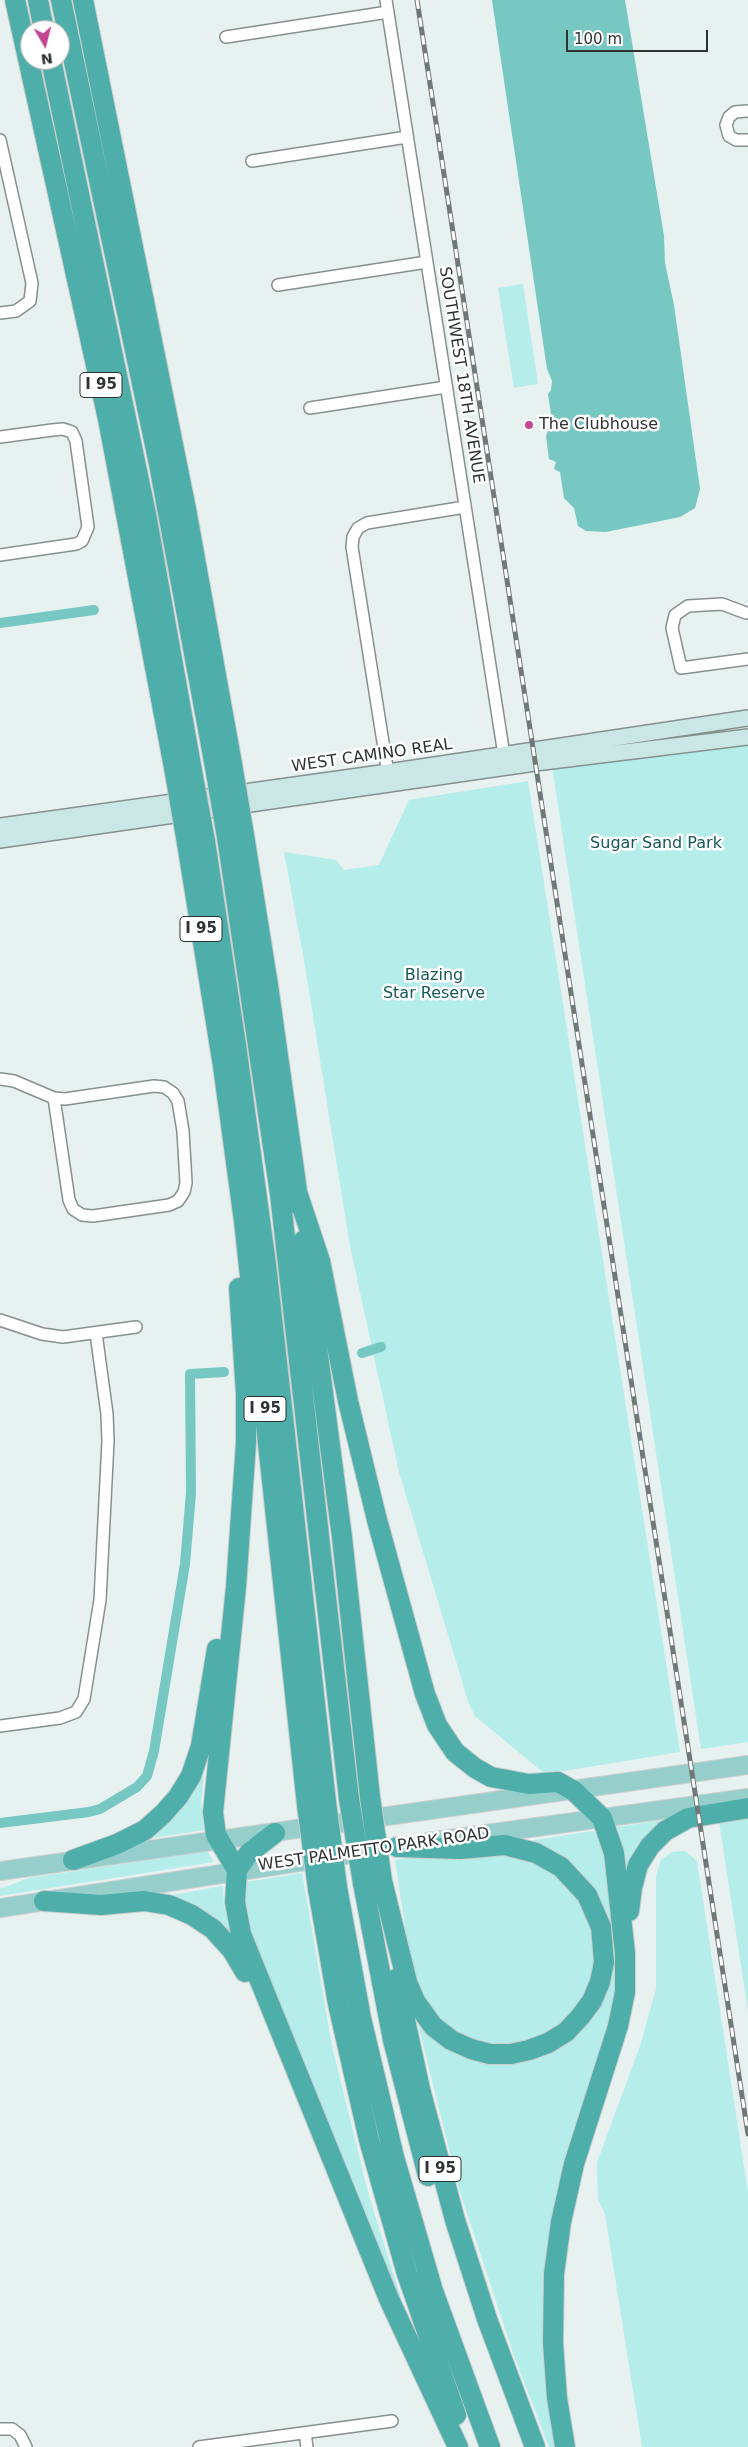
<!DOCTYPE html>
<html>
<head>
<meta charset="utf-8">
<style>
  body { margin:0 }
  #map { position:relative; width:748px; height:2447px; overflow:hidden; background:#e6f1f0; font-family:"DejaVu Sans",sans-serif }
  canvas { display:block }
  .north { position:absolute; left:20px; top:20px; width:50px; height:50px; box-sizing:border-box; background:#fff; border:1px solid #abadad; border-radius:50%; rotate:172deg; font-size:14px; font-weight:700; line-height:20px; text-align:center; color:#2e3232 }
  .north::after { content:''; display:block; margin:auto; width:18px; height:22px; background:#c34593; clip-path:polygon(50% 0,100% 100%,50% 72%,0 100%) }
  .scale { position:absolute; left:566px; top:30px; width:142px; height:22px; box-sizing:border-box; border:2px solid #2e3232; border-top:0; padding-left:6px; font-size:15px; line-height:18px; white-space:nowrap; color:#2e3232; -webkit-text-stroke:4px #fff; paint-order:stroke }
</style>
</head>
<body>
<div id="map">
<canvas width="748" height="2447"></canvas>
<div class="north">N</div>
<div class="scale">100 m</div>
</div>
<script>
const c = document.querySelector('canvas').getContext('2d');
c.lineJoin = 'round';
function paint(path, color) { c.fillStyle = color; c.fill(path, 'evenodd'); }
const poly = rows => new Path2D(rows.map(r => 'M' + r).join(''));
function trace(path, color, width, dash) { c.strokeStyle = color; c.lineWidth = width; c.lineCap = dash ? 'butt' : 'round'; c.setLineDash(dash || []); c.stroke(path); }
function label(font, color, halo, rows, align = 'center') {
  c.font = font + ' "DejaVu Sans",sans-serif'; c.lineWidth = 5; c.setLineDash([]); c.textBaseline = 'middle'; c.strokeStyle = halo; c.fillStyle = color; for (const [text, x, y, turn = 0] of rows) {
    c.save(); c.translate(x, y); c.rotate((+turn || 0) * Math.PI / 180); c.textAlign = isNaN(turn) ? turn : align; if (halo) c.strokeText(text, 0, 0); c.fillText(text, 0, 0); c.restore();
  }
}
const green = poly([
  [523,284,538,384,514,388,498,288],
  [748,739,748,1742,701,1749,552,766],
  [528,781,680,1752,545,1774,475,1716,468,1701,399,1472,350,1246,304,960,284,852,336,860,344,870,379,865,409,800],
  [205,1765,201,1802,204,1830,140,1840],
  [748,1816,748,2011,719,1821],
  [669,1819,626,1872,617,1827],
  [592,1831,597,1834,608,1858,621,1981,564,2178,559,2447,549,2447,514,2356,459,2189,417,2020,482,2057,579,2027,605,1927,529,1841],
  [477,1849,518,1852,575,1887,596,1933,593,1983,559,2029,507,2048,467,2041,445,2025,428,2007,415,1978,408,1945,395,1860],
  [207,1851,214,1862,0,1896,0,1889,29,1878],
  [685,1851,697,1861,748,2193,748,2447,642,2447,605,2214,598,2199,597,2163,641,2043,656,1989,656,1876,661,1860,672,1852],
  [302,1873,332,2046,369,2196,407,2317,401,2320,244,1916,247,1882],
  [223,1886,224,1905,234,1942,162,1897]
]);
const water = poly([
  [492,0,625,0,664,236,665,263,674,305,700,489,695,508,680,517,606,532,586,531,578,526,574,508,564,498,560,472,554,469,556,462,549,459,546,436,552,421,548,394,551,390,552,381,547,369]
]);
const canal = poly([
  [0,623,94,610],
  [362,1353,381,1347],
  [0,1823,89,1812,100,1809,137,1787,147,1776,154,1751,185,1564,191,1493,190,1374,224,1372]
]);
const street = poly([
  [386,0,504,755],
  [226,37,388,12],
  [748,111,735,112,729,117,726,125,729,136,736,140,748,140],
  [0,140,32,283,30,301,16,311,0,313],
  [252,161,407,137],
  [278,285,427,262],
  [310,408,446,387],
  [0,437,52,430,63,429,72,432,76,441,88,527,82,541,76,544,0,555],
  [746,613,722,604,688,606,675,615,672,628,681,668,748,659],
  [389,780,352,547,353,537,358,528,367,523,465,507],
  [0,1079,14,1081,54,1098],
  [154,1086,164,1087,173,1093,178,1101,183,1131,186,1183,184,1192,178,1201,169,1205,93,1216,82,1215,73,1209,69,1200,54,1098,65,1099,154,1086],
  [0,1320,42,1334,63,1337,136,1327],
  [0,1726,60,1718,76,1712,84,1699,100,1600,108,1441,107,1414,96,1333],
  [0,2429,12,2429,20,2435,26,2447],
  [305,2433,307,2447],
  [199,2447,392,2421]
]);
const secondary = poly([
  [0,826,388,772,748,718],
  [0,840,535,763,748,737]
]);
const primary = poly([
  [428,1842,748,1798],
  [0,1871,748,1765],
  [0,1908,370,1851]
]);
const highway = poly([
  [15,0,108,419,175,773],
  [38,0,44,30],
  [61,0,159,464,215,767],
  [83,0,186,509,232,764],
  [51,60,146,514,192,771],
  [244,835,268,985,299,1205],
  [227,837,280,1194,349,1799],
  [205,841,237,1052,266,1264,326,1802],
  [187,843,223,1066,244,1221,307,1805],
  [297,1192,320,1261,348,1401,377,1520,425,1694,437,1725,455,1752,475,1768,491,1777,529,1784,558,1782,574,1791,602,1818,614,1853,625,1953,625,1992,618,2026,574,2164,561,2222,554,2274,553,2343,557,2398,565,2447],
  [303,1241,342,1537,370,1797],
  [275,1833,249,1853,237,1870,235,1902,241,1934,389,2299,458,2447],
  [73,1860,117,1844,145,1830,163,1814,178,1797,191,1776,201,1746,217,1649],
  [237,1870,216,1835,213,1812,236,1587,246,1443,246,1394,239,1288],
  [382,1881,407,1982,415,2001,433,2026,451,2040,471,2049,490,2054,511,2054,529,2050,548,2043,566,2032,580,2017,592,2001,600,1982,604,1962,601,1927,587,1895,561,1867,536,1853,505,1845,460,1849,397,1847],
  [363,1883,393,2040,428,2176],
  [337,1887,361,2018,394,2157,433,2291,490,2447],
  [318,1889,338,2004,369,2140,407,2274,456,2415],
  [44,1901,101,1905,144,1901,169,1905,192,1915,213,1929,232,1950,245,1972],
  [629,1911,632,1888,638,1865,650,1846,665,1831,688,1818,748,1808],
  [396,1979,420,2089,455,2220,487,2319,535,2447]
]);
const rail = poly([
  [417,0,748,2134]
]);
const highwayBridge = poly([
  [232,764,244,835],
  [215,767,227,837],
  [192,771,205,841],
  [175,773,187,843],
  [370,1797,382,1881],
  [349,1799,363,1883],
  [326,1802,337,1887],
  [307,1805,318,1889]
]);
const markers = [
  [529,425,5,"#c34593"]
];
const shields = [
  [101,385,42],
  [201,929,42],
  [265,1409,42],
  [440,2169,42]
];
const shieldNames = [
  ["I 95",101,385],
  ["I 95",201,929],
  ["I 95",265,1409],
  ["I 95",440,2169]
];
const streetNames = [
  ["SOUTHWEST 18TH AVENUE",461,375,81],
  ["WEST CAMINO REAL",372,756,-8],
  ["WEST PALMETTO PARK ROAD",374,1850,-8]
];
const poiNames = [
  ["The Clubhouse",539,425]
];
const parkNames = [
  ["Sugar Sand Park",656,844],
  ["Blazing",434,976],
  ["Star Reserve",434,994]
];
paint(green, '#b4ede9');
paint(water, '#77c7c2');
trace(canal, '#77c7c2', 10);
trace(street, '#85908f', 14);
trace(secondary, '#85908f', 18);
trace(primary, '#cdcece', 20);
trace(highway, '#cdcece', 22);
trace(street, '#fff', 11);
trace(secondary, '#cae7e5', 15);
trace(primary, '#95cecb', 18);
trace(highway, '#4eaea9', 20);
trace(rail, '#727878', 5);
trace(rail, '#fff', 3, [9]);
trace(highwayBridge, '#cdcece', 22, []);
trace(highwayBridge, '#4eaea9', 20);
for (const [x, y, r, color] of markers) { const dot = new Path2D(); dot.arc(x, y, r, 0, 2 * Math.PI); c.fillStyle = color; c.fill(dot); trace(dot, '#fff', 2); }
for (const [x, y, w] of shields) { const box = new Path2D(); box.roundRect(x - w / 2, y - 12.5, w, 25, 4); c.fillStyle = '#fff'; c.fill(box); trace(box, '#2e3232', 1); }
label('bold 15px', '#2e3232', null, shieldNames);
label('16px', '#2e3232', '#fff', streetNames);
label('16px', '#2e3232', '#fff', poiNames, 'left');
label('16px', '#155956', '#fff', parkNames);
</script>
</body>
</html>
